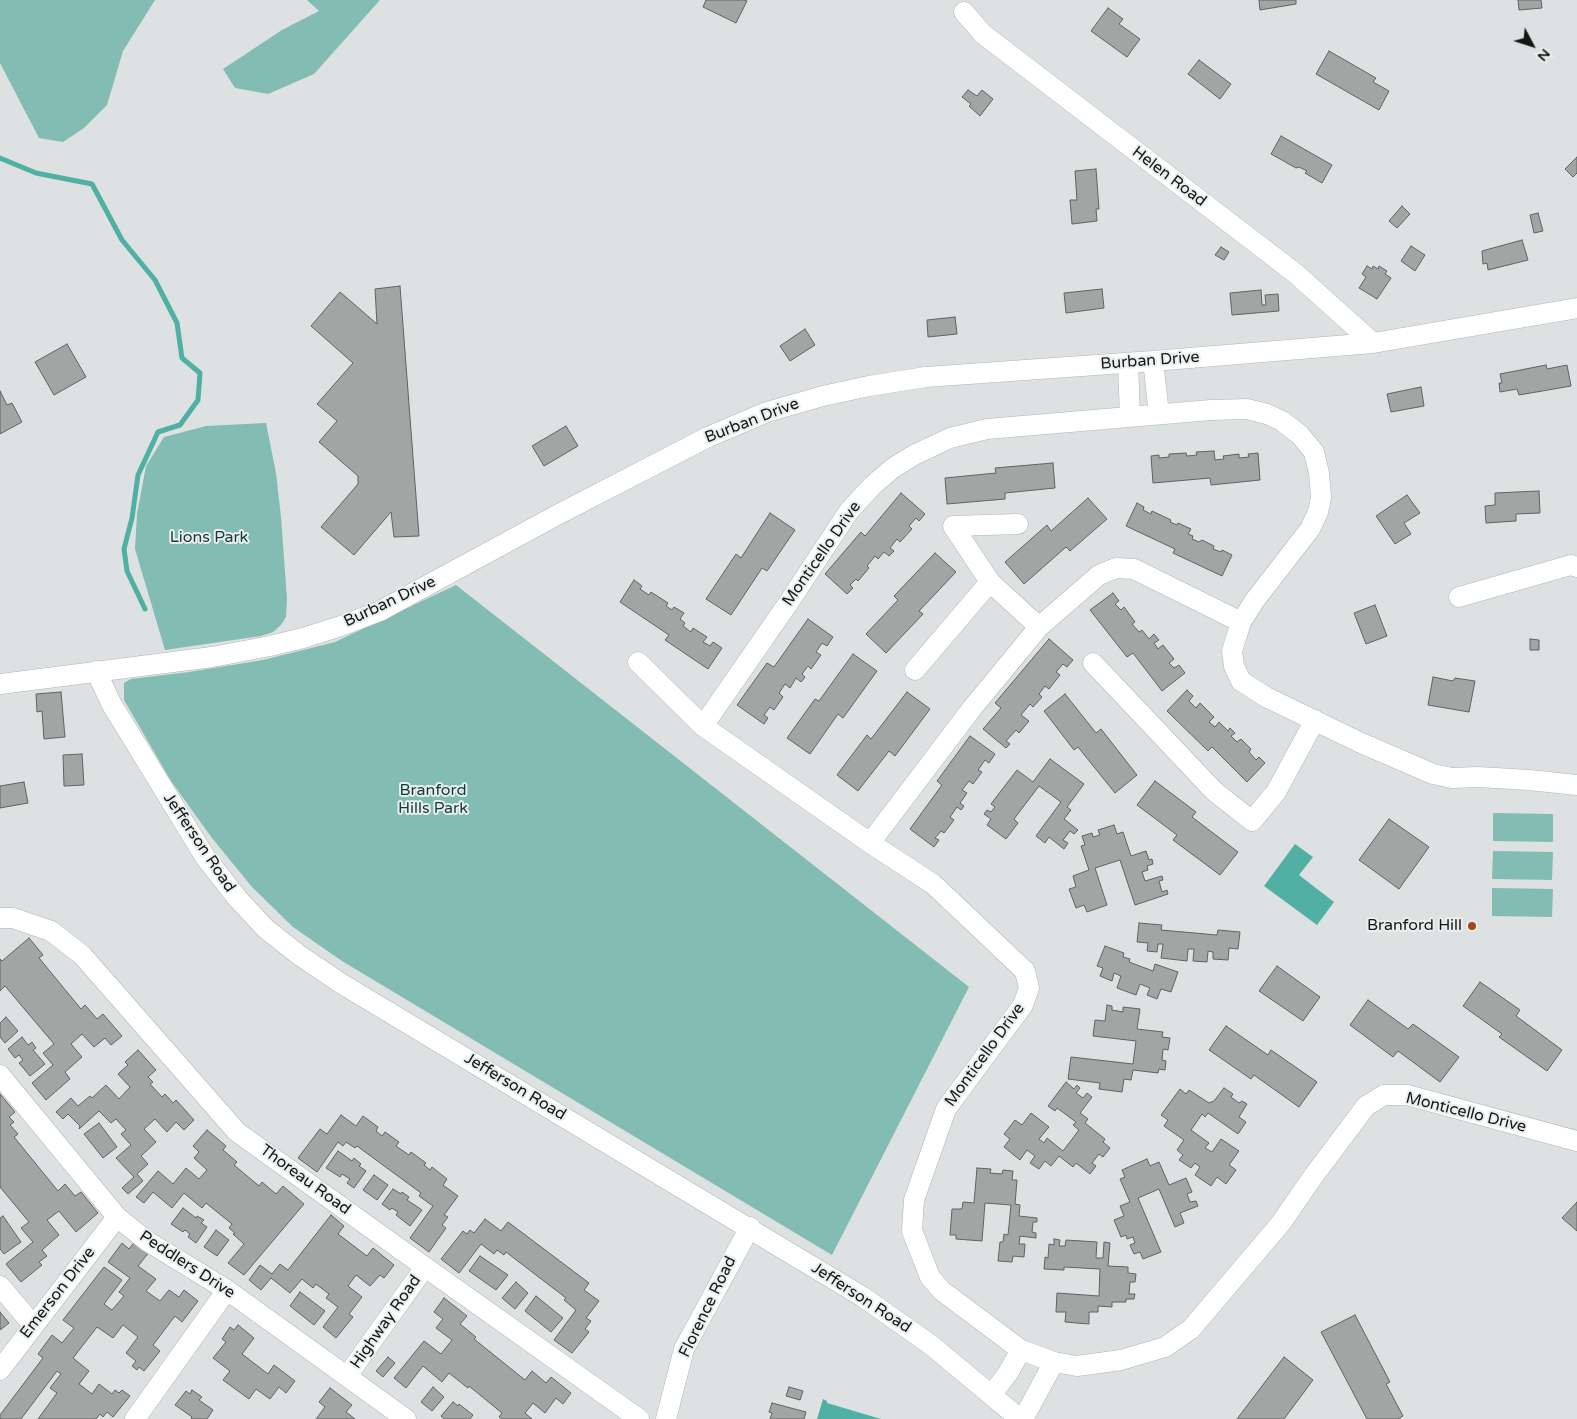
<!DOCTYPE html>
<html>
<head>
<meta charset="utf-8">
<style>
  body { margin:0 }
  #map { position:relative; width:1577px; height:1419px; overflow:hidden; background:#dde1e1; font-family:"Varela Round",sans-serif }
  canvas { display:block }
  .north { position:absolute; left:1507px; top:20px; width:50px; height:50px; -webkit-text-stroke:4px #eaefee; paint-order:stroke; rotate:130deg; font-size:14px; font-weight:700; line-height:20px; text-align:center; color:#151616 }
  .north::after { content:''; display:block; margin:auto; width:18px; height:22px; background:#151616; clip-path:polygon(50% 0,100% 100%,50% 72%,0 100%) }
</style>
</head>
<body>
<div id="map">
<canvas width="1577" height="1419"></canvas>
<div class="north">N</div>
</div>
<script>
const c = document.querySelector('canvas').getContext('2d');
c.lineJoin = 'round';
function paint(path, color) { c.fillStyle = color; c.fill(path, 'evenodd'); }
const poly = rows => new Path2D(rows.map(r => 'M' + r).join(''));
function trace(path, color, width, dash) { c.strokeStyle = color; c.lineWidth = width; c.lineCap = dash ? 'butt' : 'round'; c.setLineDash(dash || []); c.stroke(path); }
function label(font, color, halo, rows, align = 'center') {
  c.font = font + ' "Varela Round",sans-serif'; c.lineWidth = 4; c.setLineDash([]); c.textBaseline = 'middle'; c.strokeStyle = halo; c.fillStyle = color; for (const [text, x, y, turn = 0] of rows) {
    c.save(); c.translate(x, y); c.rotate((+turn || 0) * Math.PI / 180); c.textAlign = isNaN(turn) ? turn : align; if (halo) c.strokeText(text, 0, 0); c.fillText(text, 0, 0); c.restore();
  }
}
const green = poly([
  [0,0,155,0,123,51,107,105,84,128,63,142,39,138,0,63],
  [307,0,380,0,314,74,268,94,235,88,223,69,282,30,319,11],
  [266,423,276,473,281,517,287,599,286,617,281,625,273,632,261,636,165,650,135,549,137,514,146,466,164,437,206,426],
  [456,585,969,987,832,1255,342,961,293,927,252,887,212,838,171,781,124,700,124,683,131,679,189,672,263,660,335,642],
  [1493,813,1553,814,1553,842,1493,841],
  [1493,851,1553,852,1552,880,1492,879],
  [1492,888,1553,889,1552,917,1492,916]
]);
const water = poly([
  [1295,844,1313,857,1299,875,1334,902,1317,925,1264,886],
  [823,1399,827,1401,827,1403,881,1419,817,1419]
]);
const stream = poly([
  [0,158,36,173,92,184,122,240,155,280,177,323,182,358,200,373,198,400,180,425,158,432,138,475,132,518,124,549,127,571,145,609]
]);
const building = poly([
  [706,0,744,0,747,1,736,23,703,7,706,0],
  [1259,0,1296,0,1296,4,1260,10,1259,0],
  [1518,0,1541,0,1542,8,1519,10,1518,0],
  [1108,8,1123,19,1119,24,1140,39,1127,57,1091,31,1108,8],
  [1329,51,1376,78,1373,82,1389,91,1379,110,1316,74,1329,51],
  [1199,60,1231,84,1220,99,1188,74,1199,60],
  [968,90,977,96,982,90,993,99,980,116,969,106,971,104,962,97,968,90],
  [1281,136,1332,165,1322,183,1305,173,1307,171,1299,167,1296,168,1271,154,1281,136],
  [1577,157,1577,173,1573,177,1565,169,1577,157],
  [1096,169,1099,209,1096,209,1097,221,1072,224,1070,200,1077,200,1075,171,1096,169],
  [1402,206,1410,214,1397,228,1389,221,1402,206],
  [1538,213,1543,231,1534,233,1530,215,1538,213],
  [1522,240,1528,260,1488,270,1487,263,1483,264,1482,251,1522,240],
  [1411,246,1425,255,1415,271,1401,261,1411,246],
  [1221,247,1229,252,1224,260,1215,255,1221,247],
  [1367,266,1372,269,1373,266,1378,269,1379,266,1387,271,1385,274,1391,278,1377,299,1359,288,1366,277,1362,274,1367,266],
  [400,286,419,536,394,537,391,512,354,555,321,527,358,484,358,476,319,442,337,421,317,404,353,363,311,326,340,292,377,324,375,289,400,286],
  [1102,289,1104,308,1066,313,1064,293,1102,289],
  [1261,290,1262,305,1266,305,1265,295,1278,294,1279,311,1232,315,1230,293,1261,290],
  [955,317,957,334,928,337,927,320,955,317],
  [805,329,815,345,790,361,780,346,805,329],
  [67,344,86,377,54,395,35,362,67,344],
  [1546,365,1547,369,1567,365,1571,386,1519,395,1517,389,1500,392,1499,383,1502,383,1500,374,1546,365],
  [1421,387,1424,406,1391,412,1387,394,1421,387],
  [0,391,7,405,12,403,22,422,0,434,0,391],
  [566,426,578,446,544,466,532,446,566,426],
  [1214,451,1215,460,1224,459,1223,456,1239,454,1239,458,1249,457,1248,454,1258,453,1260,480,1211,485,1210,478,1153,483,1151,456,1159,455,1159,458,1169,457,1169,454,1186,453,1187,456,1197,455,1196,452,1214,451],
  [1053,463,1055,488,1005,493,1005,499,947,504,945,478,996,473,995,468,1053,463],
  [1539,491,1540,513,1516,514,1516,521,1486,523,1485,506,1495,505,1495,493,1539,491],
  [901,493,925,514,919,521,916,518,909,526,912,529,900,542,897,539,890,548,894,551,889,556,884,552,878,559,875,556,867,566,869,568,858,581,856,579,850,585,853,588,847,594,825,574,861,532,865,536,901,493],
  [1407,495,1420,513,1404,523,1411,534,1395,544,1376,516,1407,495],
  [1088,498,1107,519,1070,551,1066,547,1024,584,1005,562,1047,525,1051,531,1088,498],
  [1137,503,1144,507,1143,510,1151,514,1152,511,1171,520,1170,522,1177,525,1178,523,1191,529,1188,534,1193,536,1192,539,1199,542,1202,540,1214,546,1213,549,1221,552,1222,550,1232,555,1222,576,1173,553,1175,549,1126,526,1137,503],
  [770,513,795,530,767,571,762,568,731,615,706,599,736,554,741,558,770,513],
  [935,553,956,572,919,611,923,614,886,653,866,634,898,600,894,596,935,553],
  [634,580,642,586,640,589,649,595,651,592,668,603,666,606,672,610,674,607,684,613,680,619,685,623,683,626,691,632,693,628,707,637,703,642,710,646,713,642,722,648,708,669,665,640,669,635,620,602,634,580],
  [1113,593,1119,601,1115,604,1121,610,1124,607,1135,622,1132,624,1139,632,1142,630,1149,639,1154,634,1159,640,1154,643,1158,649,1163,645,1174,659,1169,663,1174,668,1179,665,1185,673,1162,691,1133,653,1127,657,1090,610,1113,593],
  [1375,605,1387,636,1366,644,1354,613,1375,605],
  [808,619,833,637,827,646,822,643,816,652,821,655,811,669,808,666,802,674,805,677,801,682,796,678,790,688,785,684,779,693,783,697,774,710,770,707,764,715,768,718,764,724,737,705,767,663,774,667,808,619],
  [1049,639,1073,660,1067,667,1063,664,1056,672,1060,675,1049,689,1045,686,1039,694,1042,697,1033,707,1030,704,1021,715,1029,721,1019,733,1016,730,1006,741,1010,744,1006,748,983,729,1001,708,995,703,1049,639],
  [1530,639,1539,640,1539,650,1530,650,1530,639],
  [853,654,877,671,843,718,838,714,810,754,787,738,815,699,819,701,853,654],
  [1433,677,1453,681,1455,678,1475,681,1469,712,1428,705,1433,677],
  [1187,690,1193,696,1189,701,1196,708,1200,703,1214,717,1209,722,1215,727,1219,722,1228,731,1230,728,1235,733,1231,736,1237,742,1241,739,1251,749,1249,752,1256,760,1259,757,1265,763,1247,782,1212,747,1208,751,1167,711,1187,690],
  [61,692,65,737,44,739,42,711,37,712,36,694,61,692],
  [907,692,930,709,895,756,889,751,858,791,837,775,867,735,871,739,907,692],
  [1065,694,1096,733,1101,729,1137,775,1115,793,1078,747,1074,750,1044,711,1065,694],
  [970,736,995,754,989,763,985,760,978,770,982,772,973,784,969,781,962,790,967,793,960,803,964,806,961,810,957,807,950,817,954,820,944,833,941,831,935,838,939,840,934,847,910,829,942,785,937,781,970,736],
  [82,754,84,785,64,786,63,755,82,754],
  [1050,759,1084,784,1067,807,1071,810,1064,819,1078,830,1074,834,1070,831,1063,840,1068,843,1064,849,1049,837,1045,843,1036,836,1061,802,1039,786,1014,819,1018,823,1006,839,987,825,991,819,984,814,987,810,991,812,995,807,991,804,1017,770,1033,782,1050,759],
  [1155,781,1196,812,1192,817,1238,852,1220,875,1173,840,1177,835,1137,805,1155,781],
  [24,782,28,803,0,808,0,786,24,782],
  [1389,819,1429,847,1399,889,1359,860,1389,819],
  [1114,825,1117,834,1123,832,1131,856,1146,851,1149,860,1152,859,1153,864,1147,866,1148,870,1142,872,1145,881,1162,876,1163,880,1159,881,1162,892,1167,890,1168,894,1135,905,1120,860,1095,868,1107,905,1087,912,1084,905,1076,908,1069,889,1076,887,1073,876,1089,870,1081,846,1085,845,1082,836,1092,833,1093,837,1100,835,1098,830,1114,825],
  [1139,923,1162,925,1161,930,1217,935,1218,930,1240,932,1238,949,1229,948,1228,960,1213,959,1213,952,1208,951,1207,962,1193,961,1194,949,1188,949,1187,961,1161,958,1163,944,1158,944,1157,952,1147,951,1148,943,1137,942,1139,923],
  [29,938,43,955,39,958,81,1009,85,1005,97,1019,103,1014,122,1036,111,1045,105,1038,94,1047,82,1034,71,1044,82,1057,65,1072,70,1079,46,1100,32,1083,53,1065,43,1053,54,1044,5,986,0,991,0,959,2,961,29,938],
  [1105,946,1124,953,1123,957,1130,959,1129,962,1153,971,1155,964,1178,972,1171,992,1161,989,1157,999,1147,995,1150,988,1140,984,1136,995,1117,988,1121,976,1114,973,1112,981,1100,976,1103,968,1097,966,1105,946],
  [1277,966,1320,997,1303,1021,1259,991,1277,966],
  [1480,982,1520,1010,1516,1016,1562,1050,1547,1071,1499,1037,1502,1034,1463,1006,1480,982],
  [1368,1000,1408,1029,1413,1024,1459,1057,1440,1082,1398,1051,1393,1057,1350,1025,1368,1000],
  [1107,1005,1112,1006,1112,1010,1123,1012,1123,1007,1140,1009,1137,1029,1163,1032,1162,1037,1170,1038,1168,1050,1163,1049,1162,1060,1166,1061,1165,1070,1159,1069,1158,1073,1133,1070,1131,1080,1124,1079,1122,1092,1099,1089,1100,1083,1068,1079,1071,1057,1133,1064,1136,1041,1093,1036,1095,1020,1105,1021,1107,1005],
  [6,1017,18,1031,5,1043,0,1037,0,1023,6,1017],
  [1226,1026,1268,1055,1271,1050,1317,1082,1299,1107,1254,1075,1251,1079,1209,1050,1226,1026],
  [22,1037,28,1045,32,1042,36,1048,33,1050,45,1064,30,1076,19,1063,23,1060,19,1055,15,1058,8,1049,22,1037],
  [138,1050,156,1070,148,1077,153,1082,150,1084,162,1097,165,1094,173,1103,176,1100,194,1120,184,1130,176,1122,167,1132,155,1119,144,1129,156,1142,141,1156,148,1164,137,1174,143,1181,128,1194,122,1188,134,1177,116,1158,131,1145,121,1134,126,1130,116,1119,111,1123,99,1111,79,1129,80,1126,68,1114,63,1119,56,1112,71,1098,78,1106,90,1096,92,1098,106,1085,119,1099,130,1087,118,1074,128,1065,125,1062,138,1050],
  [1066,1082,1074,1089,1077,1085,1080,1088,1076,1093,1083,1098,1087,1093,1092,1097,1080,1113,1088,1119,1085,1123,1105,1139,1103,1142,1110,1148,1103,1157,1099,1154,1092,1163,1096,1166,1090,1174,1076,1163,1073,1167,1059,1156,1051,1166,1045,1161,1039,1169,1030,1163,1035,1156,1027,1150,1020,1160,1004,1147,1010,1139,1004,1134,1015,1120,1022,1125,1031,1113,1049,1127,1039,1139,1044,1143,1047,1138,1063,1151,1079,1130,1073,1125,1076,1122,1057,1108,1055,1111,1048,1106,1066,1082],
  [1224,1088,1233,1094,1231,1097,1239,1103,1242,1101,1247,1104,1239,1117,1246,1122,1238,1134,1208,1113,1205,1117,1202,1114,1191,1130,1209,1143,1205,1148,1212,1152,1221,1139,1239,1151,1229,1165,1236,1170,1226,1184,1217,1177,1211,1186,1195,1175,1200,1167,1195,1163,1191,1168,1179,1160,1183,1155,1177,1150,1184,1140,1164,1126,1168,1120,1161,1115,1180,1089,1186,1094,1189,1090,1209,1103,1214,1101,1224,1088],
  [0,1094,15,1112,9,1117,14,1122,10,1125,18,1134,14,1137,58,1191,65,1184,75,1196,81,1192,98,1213,76,1232,59,1211,47,1220,59,1235,42,1250,47,1256,39,1262,42,1265,21,1282,6,1264,33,1242,21,1228,29,1222,0,1187,0,1094],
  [341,1115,356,1126,363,1116,378,1127,376,1131,382,1136,385,1132,399,1142,396,1146,409,1155,411,1152,426,1163,424,1165,430,1170,432,1167,447,1179,443,1185,458,1196,444,1215,448,1217,442,1225,446,1228,429,1252,410,1238,433,1206,419,1196,421,1193,357,1146,355,1148,346,1142,343,1146,338,1142,317,1172,298,1158,320,1129,327,1134,341,1115],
  [99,1123,117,1147,103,1158,84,1134,99,1123],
  [207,1130,226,1146,223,1150,237,1162,234,1165,259,1186,262,1182,276,1194,283,1186,304,1204,244,1275,228,1263,244,1244,233,1234,235,1233,229,1228,232,1224,206,1203,202,1208,184,1193,172,1208,153,1192,144,1203,136,1197,158,1171,173,1184,186,1168,199,1179,207,1170,194,1158,199,1152,193,1146,207,1130],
  [338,1151,352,1161,354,1158,361,1164,359,1166,366,1171,354,1188,347,1183,350,1179,342,1174,340,1177,326,1168,338,1151],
  [1147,1159,1150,1166,1159,1162,1169,1185,1186,1178,1192,1192,1187,1194,1190,1202,1196,1201,1198,1206,1180,1213,1184,1223,1175,1227,1159,1189,1138,1198,1161,1252,1143,1259,1140,1252,1134,1254,1130,1245,1135,1243,1133,1237,1127,1239,1126,1235,1121,1237,1114,1220,1124,1216,1120,1206,1130,1202,1120,1179,1125,1177,1122,1170,1147,1159],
  [977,1168,991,1169,990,1173,1002,1174,1003,1170,1013,1171,1012,1180,1017,1180,1015,1204,1020,1205,1019,1216,1037,1218,1037,1222,1033,1222,1032,1232,1036,1233,1036,1238,1020,1236,1019,1244,1025,1244,1024,1257,1013,1256,1012,1262,998,1261,1000,1242,1003,1242,1004,1234,1008,1235,1011,1205,985,1203,982,1241,956,1239,956,1235,950,1235,952,1209,962,1209,963,1202,974,1203,977,1168],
  [374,1175,388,1185,377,1200,363,1190,374,1175],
  [393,1189,401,1194,402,1192,409,1197,407,1200,422,1210,410,1226,396,1215,398,1212,392,1208,390,1210,382,1204,393,1189],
  [1577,1202,1577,1231,1562,1218,1577,1202],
  [183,1208,196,1218,197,1216,204,1220,201,1223,207,1227,196,1243,188,1237,190,1234,185,1230,183,1232,171,1224,183,1208],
  [331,1215,344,1226,338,1234,367,1256,373,1248,394,1265,384,1278,380,1275,370,1286,356,1275,348,1286,362,1297,349,1314,353,1317,336,1338,323,1327,338,1307,326,1298,329,1294,316,1284,313,1288,302,1279,290,1293,271,1278,261,1290,249,1280,260,1265,272,1274,280,1264,288,1270,331,1215],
  [3,1216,21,1242,4,1254,0,1249,0,1218,3,1216],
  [485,1219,501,1231,508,1222,589,1283,584,1290,599,1301,586,1318,591,1321,585,1329,589,1332,572,1353,554,1340,576,1310,564,1300,566,1298,506,1252,504,1255,497,1250,494,1254,481,1244,459,1273,441,1259,463,1231,467,1234,470,1230,474,1233,485,1219],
  [216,1230,229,1240,217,1256,204,1247,216,1230],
  [1054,1239,1060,1240,1059,1246,1065,1246,1066,1240,1097,1242,1096,1258,1103,1258,1104,1242,1110,1243,1108,1266,1128,1267,1128,1273,1136,1274,1135,1282,1130,1282,1129,1294,1135,1294,1134,1299,1126,1299,1126,1302,1112,1302,1112,1307,1098,1306,1098,1312,1089,1312,1089,1324,1065,1322,1066,1312,1056,1312,1057,1293,1099,1296,1100,1269,1064,1267,1064,1270,1044,1269,1045,1257,1048,1258,1049,1244,1054,1245,1054,1239],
  [136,1240,150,1251,138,1266,156,1279,146,1291,160,1301,169,1290,179,1297,184,1290,198,1301,182,1322,175,1316,153,1345,160,1351,144,1371,139,1367,137,1370,132,1366,136,1361,126,1353,138,1337,123,1325,113,1338,97,1327,73,1358,89,1371,79,1384,92,1394,99,1384,112,1394,115,1390,119,1393,122,1390,130,1396,113,1417,107,1412,103,1417,100,1414,96,1419,38,1419,57,1393,50,1388,61,1374,57,1371,21,1419,0,1419,0,1415,43,1358,38,1354,52,1335,62,1343,74,1328,63,1320,104,1267,122,1280,104,1304,112,1310,124,1296,119,1292,130,1278,108,1262,122,1243,129,1249,136,1240],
  [480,1256,508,1275,496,1290,469,1271,480,1256],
  [516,1282,528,1293,515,1309,502,1298,516,1282],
  [300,1292,325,1311,314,1325,290,1306,300,1292],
  [536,1296,563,1318,551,1332,525,1311,536,1296],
  [444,1298,467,1316,460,1324,476,1337,474,1339,525,1380,532,1371,546,1383,551,1377,571,1393,563,1404,556,1398,545,1413,533,1403,525,1413,532,1419,502,1419,499,1417,502,1413,469,1386,468,1388,449,1373,442,1382,423,1366,406,1388,394,1378,424,1341,441,1354,452,1340,436,1328,443,1319,434,1312,444,1298],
  [0,1312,9,1323,0,1330,0,1312],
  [1355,1315,1390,1382,1386,1384,1403,1416,1398,1419,1367,1419,1321,1332,1355,1315],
  [238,1325,254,1338,242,1354,268,1374,274,1365,295,1381,286,1393,279,1387,270,1399,256,1389,249,1399,223,1380,230,1371,213,1358,226,1342,222,1339,230,1327,234,1330,238,1325],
  [388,1357,395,1363,383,1377,376,1371,388,1357],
  [1284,1357,1313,1380,1284,1419,1237,1419,1284,1357],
  [433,1387,444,1397,432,1411,421,1402,433,1387],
  [789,1387,803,1391,800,1400,786,1396,789,1387],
  [330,1388,352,1405,346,1412,355,1419,316,1419,325,1407,319,1402,330,1388],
  [192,1390,202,1397,199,1400,213,1410,207,1419,191,1419,192,1417,175,1405,186,1391,190,1394,192,1390],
  [453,1402,458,1406,459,1404,473,1415,470,1419,444,1419,441,1416,453,1402],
  [772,1403,806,1412,804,1419,770,1419,772,1413,769,1412,772,1403]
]);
const minor = poly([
  [964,12,983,34,1295,273,1373,343],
  [1153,361,1159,414],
  [1128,363,1130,416],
  [1018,524,953,526,990,582,1039,627],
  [1459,597,1571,565,1577,567],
  [638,662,703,726,870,843,933,884,1025,971,1029,988,1023,1005,946,1109,914,1200,912,1231,930,1277,942,1291,1021,1350,1054,1362],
  [1093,663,1214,791,1252,821,1276,792,1315,720],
  [915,670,990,582],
  [96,671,112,705,128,731,205,857,238,899,266,929,299,955,342,984,863,1297,931,1345,1020,1419],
  [0,684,212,657,270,646,303,638,341,626,380,611,557,515,708,437,767,412,823,396,869,386,926,377,1153,361,1373,343,1577,308],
  [703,726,789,602,849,511,873,485,893,468,914,455,950,438,987,429,1211,410,1247,409,1267,414,1282,421,1300,435,1314,452,1319,473,1321,497,1318,512,1310,529,1255,600,1241,622,1232,651,1234,666,1241,681,1266,697,1359,742,1433,774,1452,778,1478,777,1529,780,1577,785],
  [870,843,973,707,1039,627,1099,575,1116,568,1134,569,1241,622],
  [0,918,13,918,51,931,82,955,237,1132,425,1267,639,1419],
  [0,1075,117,1217,147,1241,227,1290,406,1419],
  [0,1286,33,1325],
  [0,1370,117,1217],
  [347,1376,425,1267],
  [992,1394,1008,1373,1021,1350],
  [135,1419,227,1290],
  [666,1419,684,1349,750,1227],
  [1023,1419,1054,1362,1077,1366,1121,1360,1165,1347,1191,1329,1281,1223,1312,1178,1366,1106,1384,1095,1407,1095,1577,1141]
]);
const markers = [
  [1472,926,5,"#aa4518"]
];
const streetNames = [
  ["Helen Road",1169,177,37],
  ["Burban Drive",1150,361,-4],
  ["Burban Drive",752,421,-21],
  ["Monticello Drive",822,554,-55],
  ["Burban Drive",390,602,-25],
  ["Jefferson Road",199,843,56],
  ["Monticello Drive",985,1055,-54],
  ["Jefferson Road",515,1087,31],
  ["Monticello Drive",1466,1113,14],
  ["Thoreau Road",305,1180,36],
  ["Peddlers Drive",187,1265,33],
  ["Emerson Drive",58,1293,-52],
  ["Jefferson Road",861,1298,33],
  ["Florence Road",708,1307,-64],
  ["Highway Road",386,1322,-55]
];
const parkNames = [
  ["Lions Park",209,538],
  ["Branford",433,791],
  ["Hills Park",433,809]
];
const poiNames = [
  ["Branford Hill",1462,926]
];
paint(green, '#82bcb3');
paint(water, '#51b0a4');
trace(stream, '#51b0a4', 5);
paint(building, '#a1a5a4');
trace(building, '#606362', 1);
trace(minor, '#b1b5b4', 21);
trace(minor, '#fff', 20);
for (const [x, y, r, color] of markers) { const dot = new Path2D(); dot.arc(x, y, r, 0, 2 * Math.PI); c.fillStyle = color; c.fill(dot); trace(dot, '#eaefee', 2); }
label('16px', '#151616', '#eaefee', streetNames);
label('16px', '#103d37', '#eaefee', parkNames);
label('16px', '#151616', '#eaefee', poiNames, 'right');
</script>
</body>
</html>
